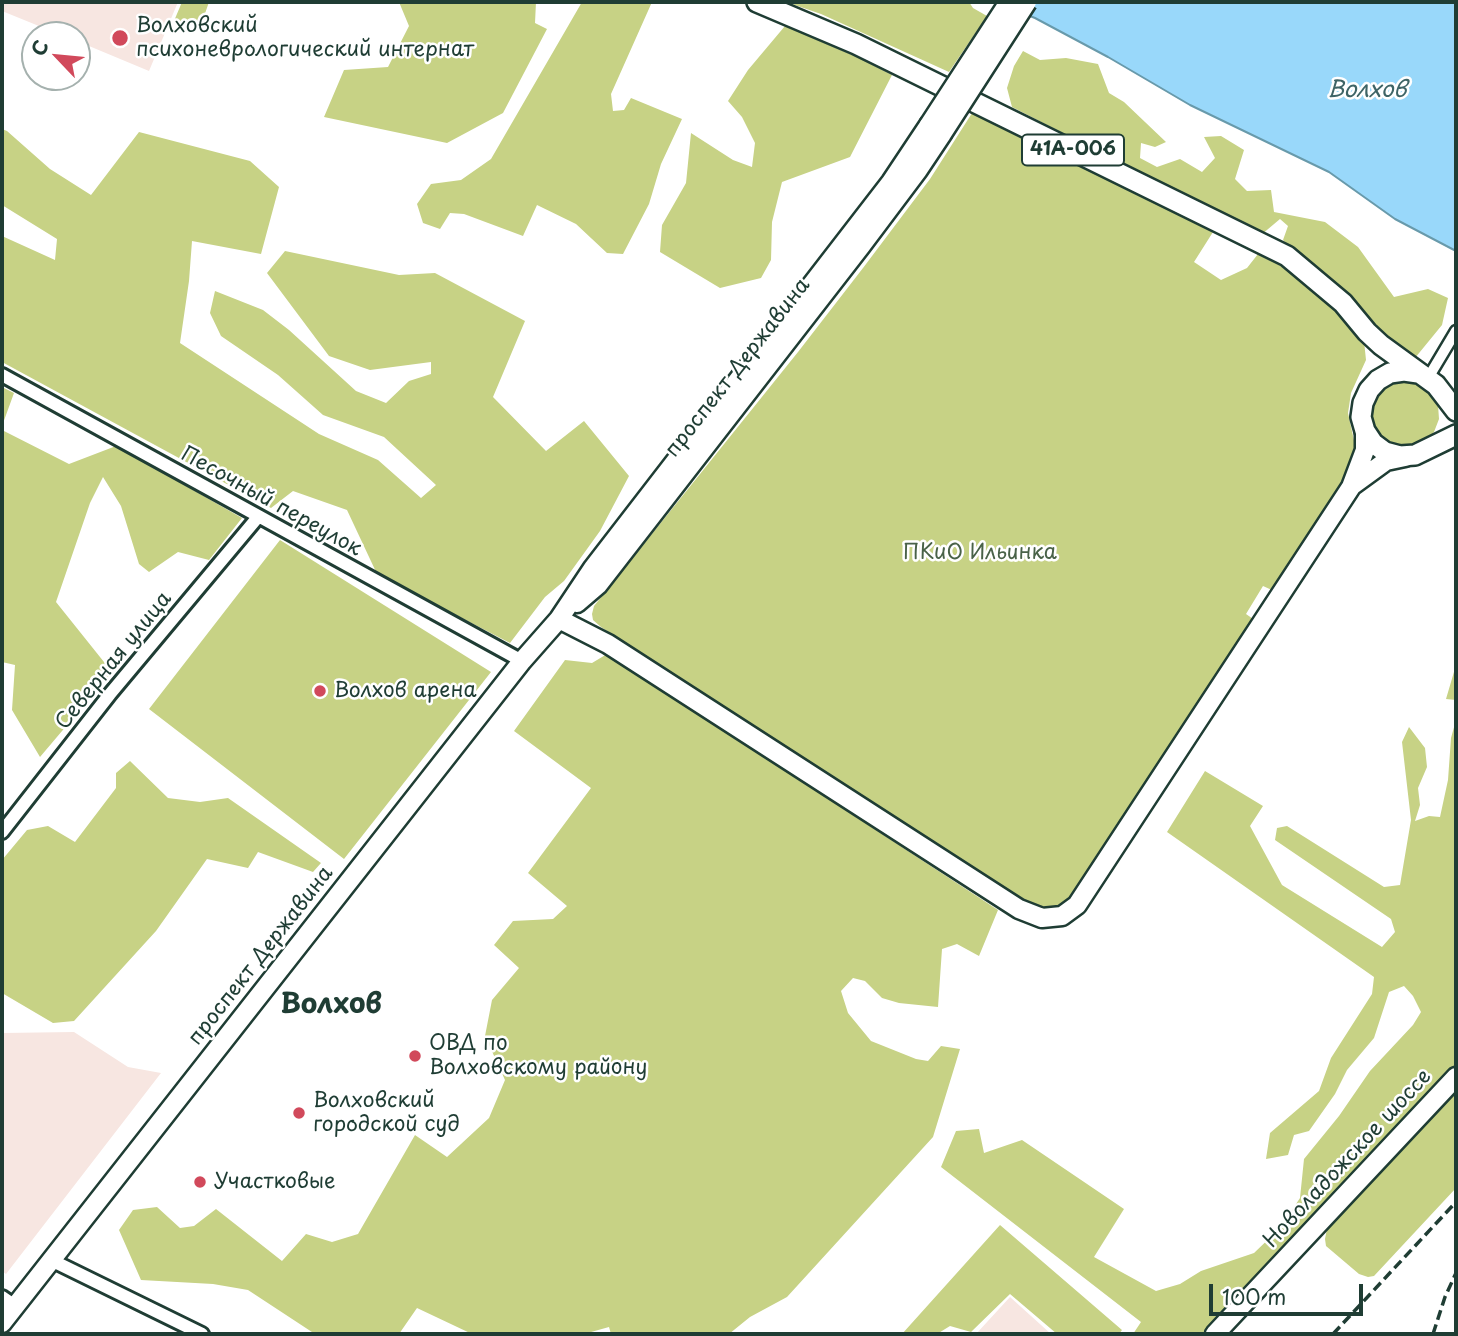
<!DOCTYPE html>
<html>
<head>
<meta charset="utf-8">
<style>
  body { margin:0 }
  #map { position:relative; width:1458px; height:1336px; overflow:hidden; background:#fff; font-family:"Playpen Sans",sans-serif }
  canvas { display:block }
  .frame { position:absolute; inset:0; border:4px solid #1f3d34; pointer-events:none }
  .north { position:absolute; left:21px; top:21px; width:70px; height:70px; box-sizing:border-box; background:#fff; border:2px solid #a5b1ae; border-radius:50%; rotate:296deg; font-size:19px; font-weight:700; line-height:28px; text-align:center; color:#1f3d34 }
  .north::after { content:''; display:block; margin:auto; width:24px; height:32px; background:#d1495b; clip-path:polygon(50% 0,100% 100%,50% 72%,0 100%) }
  .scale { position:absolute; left:1209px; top:1284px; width:154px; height:32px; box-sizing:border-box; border:4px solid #1f3d34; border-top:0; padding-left:9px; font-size:21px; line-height:24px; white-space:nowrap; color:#1f3d34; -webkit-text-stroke:5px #fff; paint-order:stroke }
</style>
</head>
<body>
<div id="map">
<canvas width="1458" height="1336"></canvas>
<div class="frame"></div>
<div class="north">С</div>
<div class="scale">100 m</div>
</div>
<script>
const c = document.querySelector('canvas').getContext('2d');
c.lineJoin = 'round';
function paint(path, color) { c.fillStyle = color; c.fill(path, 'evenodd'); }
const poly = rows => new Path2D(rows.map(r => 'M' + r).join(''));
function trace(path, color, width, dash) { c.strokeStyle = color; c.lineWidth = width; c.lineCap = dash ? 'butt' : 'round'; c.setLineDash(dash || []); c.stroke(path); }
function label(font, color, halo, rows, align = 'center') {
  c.font = font + ' "Playpen Sans",sans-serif'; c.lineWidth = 5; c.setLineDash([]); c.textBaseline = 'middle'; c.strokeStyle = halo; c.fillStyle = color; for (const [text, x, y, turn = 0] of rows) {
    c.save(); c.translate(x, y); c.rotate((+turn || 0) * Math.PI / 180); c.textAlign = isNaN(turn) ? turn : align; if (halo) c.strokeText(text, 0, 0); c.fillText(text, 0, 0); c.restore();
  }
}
const built = poly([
  [2,2,178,2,149,71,77,41,77,35,61,35,2,11],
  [74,1032,128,1067,161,1073,6,1274,2,1271,2,1033],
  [1010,1297,1051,1334,976,1334]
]);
const green = poly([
  [182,2,209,2,201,25,174,21],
  [399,2,536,2,535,23,547,29,503,113,447,143,324,117,344,70,388,67,409,26],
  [582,2,652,2,611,94,613,111,624,110,631,98,682,119,661,164,649,204,623,254,607,253,576,224,537,205,523,236,464,214,450,213,440,229,423,223,417,204,431,184,461,180,491,159],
  [786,2,969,2,973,8,987,16,949,72,821,14],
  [785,26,857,57,892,75,850,157,782,182,772,222,771,260,761,278,720,288,660,252,662,225,686,183,691,133,733,160,752,167,755,143,742,117,728,101,748,70],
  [1023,51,1040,60,1066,58,1098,64,1109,93,1124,102,1166,142,1155,147,1141,143,1140,158,1157,167,1180,159,1202,172,1215,158,1204,137,1221,136,1244,150,1235,179,1247,191,1271,190,1274,212,1325,222,1358,247,1394,297,1428,289,1448,298,1442,325,1415,358,1377,330,1296,254,1283,240,1288,226,1280,219,1261,235,1012,107,1007,88,1014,66],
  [974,110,1213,232,1194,262,1221,280,1247,268,1258,254,1279,265,1308,284,1335,309,1364,341,1366,360,1351,393,1348,413,1355,445,1353,460,1347,473,1274,591,1263,586,1246,614,1256,621,1074,890,1067,900,1058,907,1042,909,1026,902,781,746,601,627,593,620,592,614,594,606,798,352,863,268,930,179],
  [2,129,7,131,50,169,91,195,139,132,250,161,279,187,261,254,192,241,189,281,180,343,319,434,378,460,421,498,436,485,384,437,323,415,278,375,221,336,210,313,215,291,263,310,289,330,356,391,386,403,409,381,431,374,431,362,370,370,329,356,267,273,285,251,399,275,435,273,525,321,493,397,546,451,584,421,629,476,600,531,564,581,545,597,510,643,377,574,347,510,293,491,271,508,2,362,2,236,55,260,57,239,2,205],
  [1395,379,1409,379,1421,383,1432,392,1438,405,1439,419,1434,432,1425,442,1413,448,1386,445,1369,423,1373,396],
  [2,387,14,393,2,426],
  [2,430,69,464,116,446,242,518,209,560,178,552,149,572,139,564,121,506,103,477,90,503,56,602,112,672,40,757,12,710,15,665,2,662],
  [280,540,491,672,344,859,149,709],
  [607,654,998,910,979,956,957,944,942,949,938,1007,899,1003,882,998,865,981,853,978,841,991,848,1013,871,1041,916,1059,928,1061,941,1046,960,1049,933,1137,787,1297,750,1317,729,1334,611,1334,609,1327,584,1334,472,1334,417,1308,399,1334,315,1334,248,1290,213,1284,141,1280,119,1230,133,1210,157,1207,180,1228,194,1226,216,1209,282,1261,306,1234,332,1242,358,1234,415,1135,447,1157,489,1118,505,1080,485,1036,492,1000,519,968,494,945,513,921,553,919,567,906,528,873,591,788,514,731,565,660,592,663],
  [1456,665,1456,700,1446,699],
  [1456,720,1456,1065,1204,1334,1133,1334,1141,1322,941,1167,956,1131,979,1129,984,1153,1022,1140,1124,1209,1094,1257,1156,1291,1180,1284,1201,1271,1254,1253,1280,1228,1300,1198,1304,1159,1339,1116,1370,1071,1413,1025,1421,1012,1413,996,1404,986,1389,992,1374,1038,1347,1070,1335,1094,1309,1131,1294,1135,1288,1155,1266,1159,1270,1133,1319,1091,1331,1058,1372,994,1374,977,1167,832,1205,771,1263,806,1250,826,1282,885,1382,947,1395,932,1391,919,1275,840,1277,828,1287,826,1384,887,1400,885,1411,820,1402,742,1409,727,1425,748,1427,767,1418,788,1420,805,1415,821,1429,816,1440,817,1448,780,1451,738],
  [130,761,168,798,200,802,228,798,321,863,313,872,258,852,248,868,207,859,156,931,74,1021,53,1023,2,993,2,860,27,830,48,826,75,842,116,788,116,773],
  [1456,1087,1456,1188,1374,1276,1368,1277,1359,1274,1326,1246,1325,1239,1327,1229],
  [1000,1225,1122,1330,1119,1334,1057,1334,1010,1294,971,1332,950,1326,937,1334,902,1334]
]);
const water = poly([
  [994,2,1456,2,1456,251,1395,219,1329,172,1190,105,1108,57,1035,18,994,2]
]);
const pedestrian = poly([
  [1428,378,1456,331]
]);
const minor = poly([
  [2,375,522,661],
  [2,832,110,694,258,517],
  [51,1260,202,1334],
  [2,1297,15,1306]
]);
const secondary = poly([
  [1353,485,1386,461,1405,457],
  [577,603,598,585,861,246,918,170,942,134],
  [559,619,608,644,1019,909,1042,918,1062,916,1077,905,1351,487,1365,450,1365,431],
  [2,1323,522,661,559,619,593,568,891,182,929,125],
  [1215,1334,1456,1077]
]);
const primary = poly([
  [757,2,856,44,1287,256,1343,303,1367,332,1381,345,1436,385,1456,411],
  [1418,373,1404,371,1390,373,1378,380,1369,390,1363,403,1361,417,1365,431,1373,443,1385,452,1400,456,1415,455,1456,435]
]);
const rail = poly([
  [1333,1334,1456,1202],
  [1433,1334,1445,1297,1456,1273]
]);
const secondaryBridge = poly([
  [929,125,1009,2],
  [942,134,1027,2]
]);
const markers = [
  [120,38,9,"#d1495b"],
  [320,691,7,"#d1495b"],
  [415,1056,7,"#d1495b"],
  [299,1113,7,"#d1495b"],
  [200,1182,7,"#d1495b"]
];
const shields = [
  [1073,150,102]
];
const shieldNames = [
  ["41А-006",1073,150]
];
const poiNames = [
  ["Волховский",136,26],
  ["психоневрологический интернат",136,50],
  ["Волхов арена",334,691],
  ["ОВД по",429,1044],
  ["Волховскому району",429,1068],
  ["Волховский",313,1101],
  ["городской суд",313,1125],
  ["Участковые",214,1182]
];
const streetNames = [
  ["проспект Державина",738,368,-52],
  ["Песочный переулок",271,502,29],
  ["Северная улица",114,661,-51],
  ["проспект Державина",261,956,-52],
  ["Новоладожское шоссе",1348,1159,-47]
];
const parkNames = [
  ["ПКиО Ильинка",980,553]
];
const waterNames = [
  ["Волхов",1367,91]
];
const districtNames = [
  ["Волхов",331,1005]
];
paint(built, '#f7e6e1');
paint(green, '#c7d285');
paint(water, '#99d8fa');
trace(water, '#689aab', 2);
trace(pedestrian, '#1f3d34', 15);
trace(minor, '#1f3d34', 18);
trace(secondary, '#1f3d34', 23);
trace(primary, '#1f3d34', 24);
trace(pedestrian, '#fff', 10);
trace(minor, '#fff', 12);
trace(secondary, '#fff', 18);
trace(primary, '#fff', 19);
trace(rail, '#1f3d34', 3.5, [10, 5]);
trace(secondaryBridge, '#1f3d34', 23, []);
trace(secondaryBridge, '#fff', 18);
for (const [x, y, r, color] of markers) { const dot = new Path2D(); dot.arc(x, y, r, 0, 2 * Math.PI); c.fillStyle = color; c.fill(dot); trace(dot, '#fff', 2.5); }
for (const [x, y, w] of shields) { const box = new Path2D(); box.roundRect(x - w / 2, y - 15.5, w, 31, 5); c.fillStyle = '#fff'; c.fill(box); trace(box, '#1f3d34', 2); }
label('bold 19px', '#1f3d34', null, shieldNames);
label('21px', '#1f3d34', '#fff', poiNames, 'left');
label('21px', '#1f3d34', '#fff', streetNames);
label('21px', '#496248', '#fff', parkNames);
label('italic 23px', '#3e6466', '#fff', waterNames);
label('bold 28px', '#1f3d34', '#fff', districtNames);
</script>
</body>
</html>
